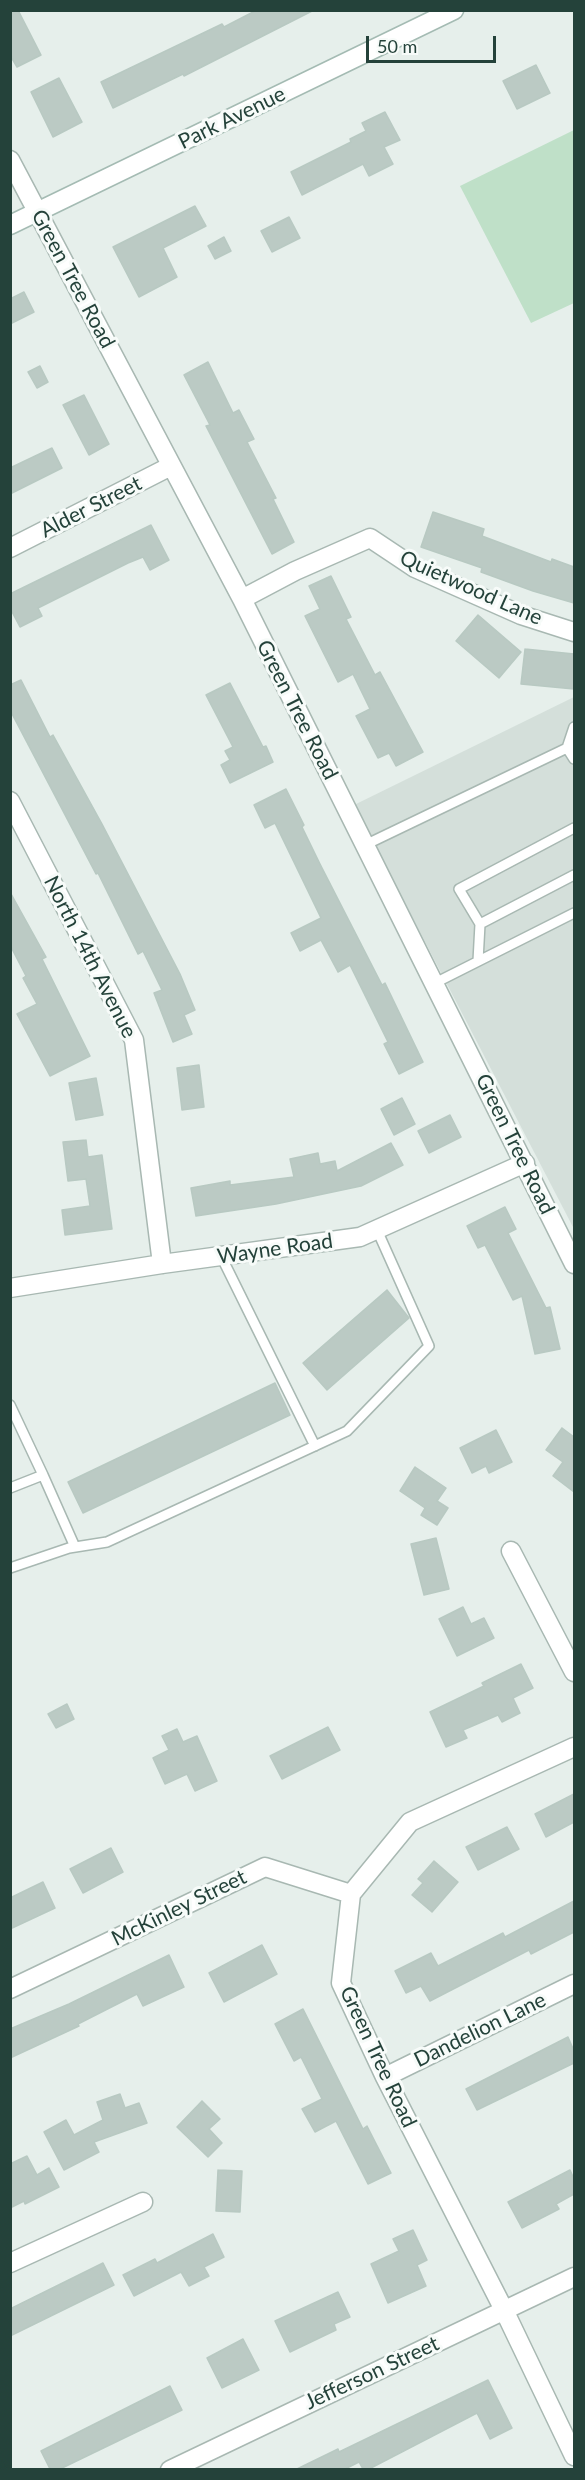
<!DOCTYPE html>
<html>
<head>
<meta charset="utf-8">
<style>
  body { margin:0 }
  #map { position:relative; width:585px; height:2480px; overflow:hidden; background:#e6efeb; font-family:Lato,sans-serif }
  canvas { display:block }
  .frame { position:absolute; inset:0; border:12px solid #24423a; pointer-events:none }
  .scale { position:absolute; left:366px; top:36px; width:130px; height:27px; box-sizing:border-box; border:3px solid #24423a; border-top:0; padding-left:8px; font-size:18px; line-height:21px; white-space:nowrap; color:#24423a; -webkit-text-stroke:4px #f7fbf9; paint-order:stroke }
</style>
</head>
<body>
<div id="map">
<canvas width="585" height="2480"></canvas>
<div class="frame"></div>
<div class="scale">50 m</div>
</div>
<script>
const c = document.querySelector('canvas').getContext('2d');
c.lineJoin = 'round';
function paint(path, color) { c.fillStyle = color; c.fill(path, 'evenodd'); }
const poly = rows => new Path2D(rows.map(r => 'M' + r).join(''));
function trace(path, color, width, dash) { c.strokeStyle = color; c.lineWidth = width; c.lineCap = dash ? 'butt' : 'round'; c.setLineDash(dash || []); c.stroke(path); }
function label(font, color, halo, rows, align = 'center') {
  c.font = font + ' Lato,sans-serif'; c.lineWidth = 6; c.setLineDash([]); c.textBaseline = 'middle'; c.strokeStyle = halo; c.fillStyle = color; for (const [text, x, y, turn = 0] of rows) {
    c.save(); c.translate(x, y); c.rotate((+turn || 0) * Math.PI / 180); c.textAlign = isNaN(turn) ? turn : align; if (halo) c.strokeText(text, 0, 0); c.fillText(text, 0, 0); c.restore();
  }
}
const built = poly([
  [574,697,574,1229,354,805]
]);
const green = poly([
  [574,130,574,303,531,323,460,186]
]);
const building = poly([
  [10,10,18,10,41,55,17,67,10,55,10,10],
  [257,10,314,10,184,76,183,74,113,108,101,82,222,24,224,27,257,10],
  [536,65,550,93,517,109,503,81,536,65],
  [59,78,82,122,53,137,31,92,59,78],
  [385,112,400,140,384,147,393,164,369,176,363,164,302,195,291,172,351,142,350,139,366,131,362,123,385,112],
  [195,206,206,226,163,248,177,277,139,297,113,247,195,206],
  [289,217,300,238,272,252,261,231,289,217],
  [224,237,231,251,215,259,208,246,224,237],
  [24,292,34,312,10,324,10,299,24,292],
  [208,362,233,413,239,410,254,439,247,442,276,498,273,499,294,542,272,554,206,426,210,425,184,375,208,362],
  [40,366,48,382,37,388,28,372,40,366],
  [84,395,109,444,89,455,63,405,84,395],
  [52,448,62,468,10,494,10,468,52,448],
  [433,512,484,529,482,536,551,562,552,559,574,567,574,603,533,591,481,572,482,568,421,547,433,512],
  [151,525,169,560,150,570,143,557,128,563,38,608,42,616,20,627,10,608,10,594,151,525],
  [331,576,351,617,346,619,375,675,380,672,423,752,396,766,389,753,378,758,356,716,370,709,353,674,338,682,305,616,320,609,309,586,331,576],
  [478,615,521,652,499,678,456,641,478,615],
  [525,649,574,654,574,689,521,684,525,649],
  [21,680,50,737,53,735,102,824,180,974,195,1010,184,1015,192,1034,173,1042,154,993,162,990,143,951,138,954,98,873,96,874,10,710,10,685,21,680],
  [230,683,263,747,266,746,273,762,230,783,221,765,230,760,225,751,233,747,206,695,230,683],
  [286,789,304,825,302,827,320,864,382,985,385,983,423,1062,399,1074,384,1044,388,1042,350,965,338,972,321,940,300,951,291,933,321,918,275,823,265,828,254,805,286,789],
  [10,892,46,957,42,959,90,1056,50,1076,17,1014,37,1004,23,978,26,976,10,945,10,892],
  [199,1065,204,1107,182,1110,177,1068,199,1065],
  [96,1078,103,1115,76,1120,69,1083,96,1078],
  [402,1098,415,1124,394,1135,381,1109,402,1098],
  [450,1115,461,1137,429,1153,418,1131,450,1115],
  [86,1140,88,1157,102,1155,112,1229,65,1235,62,1210,90,1206,86,1179,68,1181,63,1142,86,1140],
  [391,1143,403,1165,361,1186,276,1204,196,1216,191,1188,230,1181,230,1185,294,1177,290,1159,318,1153,320,1164,335,1161,337,1171,391,1143],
  [505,1207,516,1229,508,1233,546,1308,550,1307,560,1349,535,1354,522,1296,513,1300,485,1245,478,1248,467,1226,505,1207],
  [387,1290,409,1318,327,1390,303,1363,387,1290],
  [275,1383,290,1415,83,1513,68,1482,275,1383],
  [562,1428,574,1437,574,1492,553,1476,563,1462,546,1450,562,1428],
  [496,1430,512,1462,489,1473,486,1466,472,1473,460,1448,496,1430],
  [415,1467,446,1488,437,1501,448,1508,437,1525,421,1515,425,1508,400,1491,415,1467],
  [436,1538,449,1589,424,1595,411,1544,436,1538],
  [463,1607,471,1624,484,1618,494,1638,457,1656,439,1619,463,1607],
  [521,1664,533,1688,513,1698,520,1713,502,1722,498,1715,463,1730,467,1738,446,1747,430,1712,484,1686,482,1683,521,1664],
  [67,1704,74,1719,56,1728,48,1714,67,1704],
  [328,1727,340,1750,282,1779,270,1756,328,1727],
  [177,1729,183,1742,197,1736,217,1781,195,1791,187,1774,165,1784,153,1758,169,1750,162,1736,177,1729],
  [574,1794,574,1822,546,1837,535,1814,574,1794],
  [507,1827,519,1849,478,1870,466,1847,507,1827],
  [111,1848,123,1872,83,1893,70,1869,111,1848],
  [434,1861,458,1882,432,1912,412,1895,423,1883,418,1879,434,1861],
  [43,1882,55,1908,10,1929,10,1898,43,1882],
  [574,1901,574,1932,531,1954,529,1950,430,2001,421,1986,406,1993,395,1971,431,1953,438,1966,503,1933,505,1937,574,1901],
  [262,1945,277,1974,224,2002,209,1973,262,1945],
  [169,1955,184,1987,143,2006,137,1994,78,2024,79,2026,10,2058,10,2029,69,2004,169,1955],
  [303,2009,363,2129,367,2126,391,2173,368,2184,336,2121,315,2132,302,2109,322,2099,301,2057,294,2061,275,2024,303,2009],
  [568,2037,574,2051,574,2063,477,2110,466,2089,568,2037],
  [120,2094,125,2108,139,2103,147,2123,94,2142,99,2152,64,2170,44,2132,66,2120,74,2135,103,2120,97,2102,120,2094],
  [202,2101,220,2119,209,2129,222,2143,208,2157,177,2127,202,2101],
  [27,2156,37,2175,49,2168,59,2187,25,2204,24,2201,10,2208,10,2164,27,2156],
  [218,2170,242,2171,240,2212,216,2211,218,2170],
  [570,2170,574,2179,574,2194,556,2204,559,2209,522,2228,508,2202,570,2170],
  [413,2230,427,2260,417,2265,426,2286,388,2303,371,2264,399,2251,393,2239,413,2230],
  [213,2234,224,2257,204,2267,209,2276,189,2286,181,2272,134,2296,123,2275,155,2259,157,2263,213,2234],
  [103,2263,114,2285,10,2336,10,2309,103,2263],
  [338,2292,350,2317,334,2324,336,2330,290,2352,275,2321,338,2292],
  [243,2339,259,2370,222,2388,207,2358,243,2339],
  [488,2380,512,2428,490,2439,477,2413,369,2469,363,2469,359,2462,345,2469,297,2469,338,2449,339,2452,488,2380],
  [170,2386,182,2410,60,2469,50,2469,41,2451,170,2386]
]);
const lane = poly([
  [567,748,574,727],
  [567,748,574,759],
  [365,845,567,748,574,747],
  [480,924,574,875],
  [478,961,480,924,459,889,574,828],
  [435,983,574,913],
  [221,1256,315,1446],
  [10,1405,43,1475],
  [10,1488,43,1475,75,1547],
  [10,1568,69,1548,107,1542,347,1431,429,1346,377,1230]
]);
const street = poly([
  [10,160,242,599,574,1264],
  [10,548,171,466],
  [242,599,295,571,370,538,415,568,521,615,574,632],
  [10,801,134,1040,162,1264],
  [10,1288,162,1264,360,1237,525,1163],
  [511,1551,574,1672],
  [574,1747,410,1822,351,1894,341,1983,385,2077,504,2310,574,2456],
  [10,1989,265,1867,351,1894],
  [385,2077,574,1984],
  [10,2263,143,2202],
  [170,2470,574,2277]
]);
const secondary = poly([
  [10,225,454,10]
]);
const streetNames = [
  ["Park Avenue",232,118,-26],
  ["Green Tree Road",73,279,62],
  ["Alder Street",91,507,-27],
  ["Quietwood Lane",471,588,24],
  ["Green Tree Road",297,710,63],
  ["North 14th Avenue",90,957,63],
  ["Green Tree Road",515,1144,64],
  ["Wayne Road",275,1249,-8],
  ["McKinley Street",179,1908,-26],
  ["Dandelion Lane",480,2030,-26],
  ["Green Tree Road",378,2057,65],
  ["Jefferson Street",372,2373,-25]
];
paint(built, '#d4dfda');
paint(green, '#bfe0c8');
paint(building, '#bbcac4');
trace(building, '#b8c9c2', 1.5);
trace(lane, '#a8b8b2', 12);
trace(street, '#a8b8b2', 21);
trace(secondary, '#a4bbb3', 21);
trace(lane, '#fff', 9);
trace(street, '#fff', 18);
trace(secondary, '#fff', 18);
label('21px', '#24423a', '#f7fbf9', streetNames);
</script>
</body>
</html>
